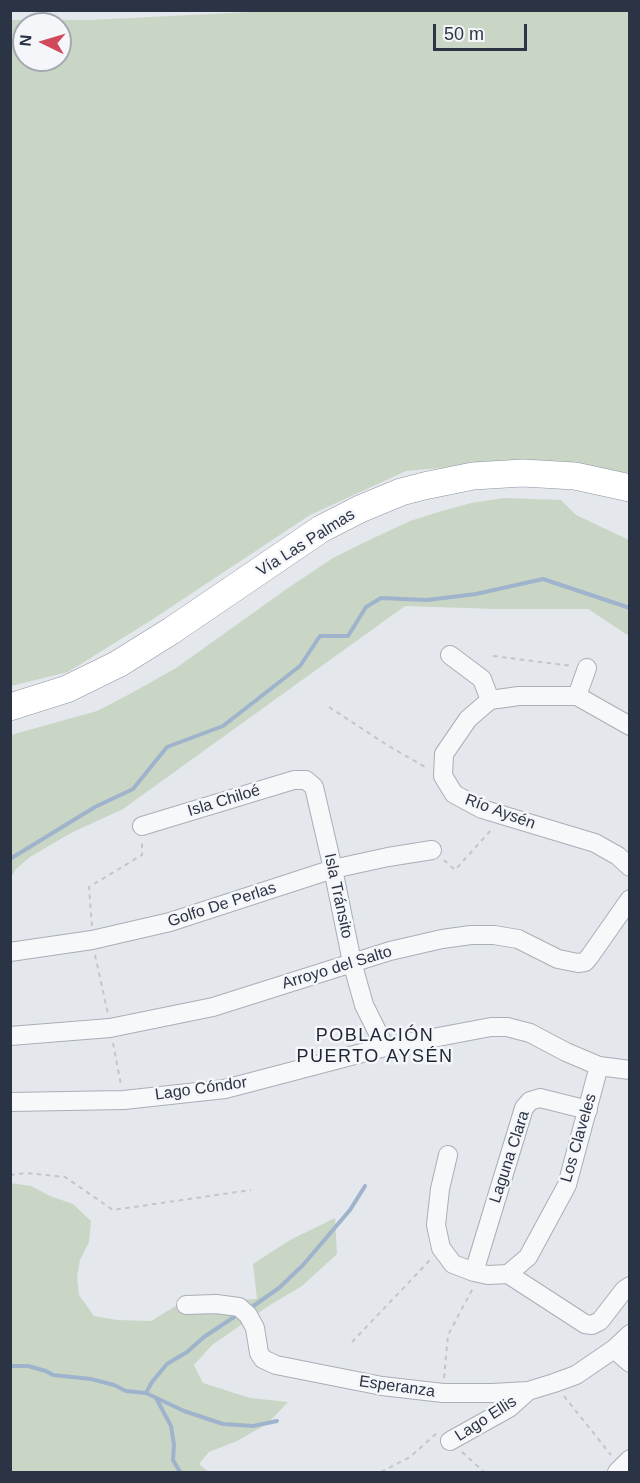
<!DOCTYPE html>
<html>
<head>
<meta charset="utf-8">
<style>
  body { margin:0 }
  #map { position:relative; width:640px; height:1483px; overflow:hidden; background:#e4e7ec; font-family:Helvetica,sans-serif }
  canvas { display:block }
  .frame { position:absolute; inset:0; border:12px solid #2b3445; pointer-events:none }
  .north { position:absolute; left:12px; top:12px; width:60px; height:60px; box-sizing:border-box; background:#f4f6f9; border:2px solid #a4a8b1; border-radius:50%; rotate:275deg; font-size:16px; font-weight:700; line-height:24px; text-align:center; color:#2b3445 }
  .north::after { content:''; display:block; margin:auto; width:21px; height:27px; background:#d1495b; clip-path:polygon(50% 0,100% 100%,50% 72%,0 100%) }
  .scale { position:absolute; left:433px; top:24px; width:94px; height:27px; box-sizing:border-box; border:3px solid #2b3445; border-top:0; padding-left:8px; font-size:18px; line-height:21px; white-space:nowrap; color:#2b3445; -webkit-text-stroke:4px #f4f6f9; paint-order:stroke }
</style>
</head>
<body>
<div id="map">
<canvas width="640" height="1483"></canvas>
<div class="frame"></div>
<div class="north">N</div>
<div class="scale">50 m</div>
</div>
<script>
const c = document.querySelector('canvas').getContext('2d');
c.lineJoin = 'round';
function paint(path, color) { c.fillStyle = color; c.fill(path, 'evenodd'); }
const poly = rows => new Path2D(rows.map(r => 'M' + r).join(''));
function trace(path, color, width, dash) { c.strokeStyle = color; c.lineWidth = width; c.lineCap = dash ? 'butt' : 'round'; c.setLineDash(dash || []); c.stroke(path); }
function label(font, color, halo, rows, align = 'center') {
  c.font = font + ' Helvetica,sans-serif'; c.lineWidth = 5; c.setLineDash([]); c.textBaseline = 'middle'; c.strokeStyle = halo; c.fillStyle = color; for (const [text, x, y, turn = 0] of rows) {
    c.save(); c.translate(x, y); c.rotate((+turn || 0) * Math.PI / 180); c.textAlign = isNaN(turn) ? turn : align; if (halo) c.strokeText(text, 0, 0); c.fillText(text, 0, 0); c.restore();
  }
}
const green = poly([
  [256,10,629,11,629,473,523,461,406,471,310,515,150,621,68,672,11,686,10,20,91,20,250,12],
  [24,24,60,24,60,60,24,60],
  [504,498,561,500,576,515,629,540,629,636,588,609,495,609,405,606,123,809,71,833,30,857,16,869,11,877,11,735,97,711,128,695,176,668,288,588,333,558,363,543,410,521,442,511,471,503],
  [10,1183,31,1186,50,1196,73,1204,91,1221,89,1242,80,1260,77,1276,79,1295,94,1316,117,1320,151,1321,184,1301,257,1299,253,1264,290,1240,335,1218,337,1254,302,1286,270,1305,212,1345,194,1365,203,1383,250,1398,288,1402,267,1424,237,1441,209,1452,199,1464,209,1472,11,1472]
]);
const stream = poly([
  [10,859,95,807,133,789,167,747,223,726,300,666,320,636,348,636,366,607,381,598,427,600,476,594,543,579,630,608],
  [249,1309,279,1288,303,1265,350,1210,365,1186],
  [10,1366,28,1366,46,1371,53,1375,91,1379,114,1385,126,1391,146,1393,184,1411,223,1424,253,1426,277,1421],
  [146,1393,152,1382,167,1364,187,1352,204,1337,234,1317],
  [156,1398,171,1426,174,1445,173,1460,180,1472]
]);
const path = poly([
  [493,656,572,666],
  [329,707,387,745,427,768],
  [444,860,455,870,492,829],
  [92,926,89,887,142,855,142,842],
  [95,955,108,1014],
  [113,1043,121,1085],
  [10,1175,26,1173,65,1177,113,1210,251,1190],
  [352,1342,431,1259],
  [444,1378,448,1335,473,1288],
  [564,1396,611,1455],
  [462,1452,484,1472],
  [381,1472,410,1457,437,1433]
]);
const minor = poly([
  [450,655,482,679,490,700],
  [577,696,587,668],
  [630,726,577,696,519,696,490,700,468,719,444,754,443,776,454,794,482,809,595,843,618,856,630,867],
  [142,826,294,780,306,780,314,787,333,869,352,962,364,1005,385,1047],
  [10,952,92,940,170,922,333,869,388,857,432,850],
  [10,1036,110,1028,213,1007,390,951,442,939,471,935,494,935,518,939,558,959,578,963,585,962,590,956,630,899],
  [10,1102,124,1100,225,1089,385,1047,491,1027,507,1027,530,1033,566,1052,599,1066,630,1070],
  [448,1155,440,1189,436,1225,441,1248,453,1264,474,1272,488,1275,508,1274,528,1257,567,1185,599,1066],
  [474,1272,524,1108,530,1101,540,1098,588,1110],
  [508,1274,585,1324,592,1325,600,1321,624,1290,630,1286],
  [186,1305,216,1304,239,1307,248,1315,255,1328,259,1353,263,1359,276,1365,382,1386,443,1393,492,1393,528,1391,554,1383,576,1375,614,1349,630,1334],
  [614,1349,630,1363],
  [450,1441,509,1408,528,1391],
  [617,1472,630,1459]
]);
const highway = poly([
  [10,707,67,689,118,664,171,631,321,529,360,509,401,492,424,486,473,476,523,473,575,476,630,488]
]);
const streetNames = [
  ["Vía Las Palmas",306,543,-32],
  ["Isla Chiloé",224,801,-17],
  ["Río Aysén",500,812,20],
  ["Isla Tránsito",338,896,78],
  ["Golfo De Perlas",222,905,-18],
  ["Arroyo del Salto",337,968,-17],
  ["Lago Cóndor",201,1089,-8],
  ["Los Claveles",579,1138,-74],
  ["Laguna Clara",510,1157,-72],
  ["Esperanza",397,1387,8],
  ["Lago Ellis",486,1419,-33]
];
const neighbourhoodNames = [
  ["POBLACIÓN",375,1036],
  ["PUERTO AYSÉN",375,1057]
];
paint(green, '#c9d6c5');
trace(stream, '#9fb4cc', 4);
trace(minor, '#a9aeb7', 20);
trace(highway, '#8b94a3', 28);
trace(path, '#c2c5cb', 2, [4.5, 4.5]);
trace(minor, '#f7f8fa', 18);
trace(highway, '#fff', 27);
label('16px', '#2b3445', '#f4f6f9', streetNames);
c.letterSpacing = '1.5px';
label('18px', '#1d2536', '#f4f6f9', neighbourhoodNames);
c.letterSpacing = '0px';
</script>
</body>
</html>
